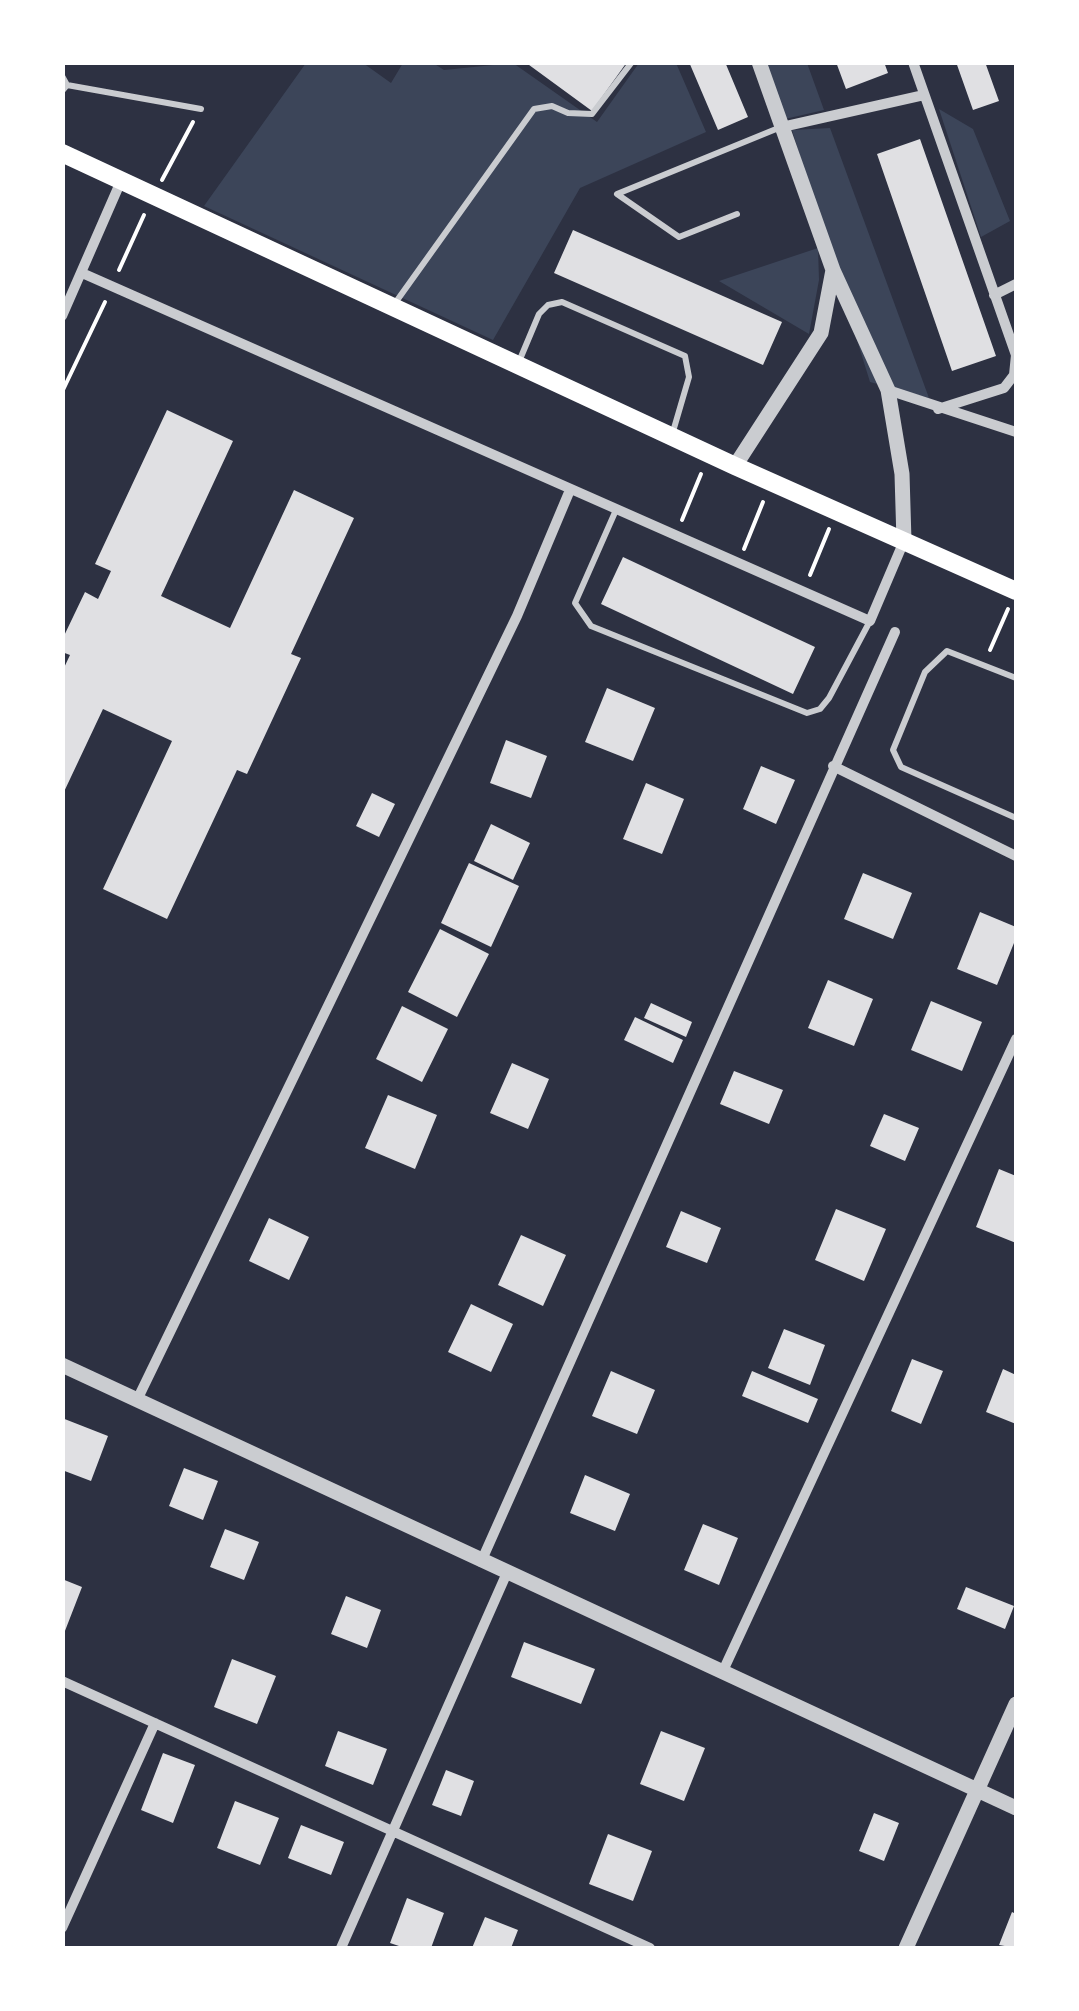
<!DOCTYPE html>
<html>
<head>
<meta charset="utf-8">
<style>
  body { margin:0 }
  #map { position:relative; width:1079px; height:2011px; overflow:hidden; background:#2d3142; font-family:"DejaVu Sans",sans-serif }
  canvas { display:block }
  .frame { position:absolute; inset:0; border:65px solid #fff; pointer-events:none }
</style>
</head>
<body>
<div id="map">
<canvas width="1079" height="2011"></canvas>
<div class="frame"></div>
</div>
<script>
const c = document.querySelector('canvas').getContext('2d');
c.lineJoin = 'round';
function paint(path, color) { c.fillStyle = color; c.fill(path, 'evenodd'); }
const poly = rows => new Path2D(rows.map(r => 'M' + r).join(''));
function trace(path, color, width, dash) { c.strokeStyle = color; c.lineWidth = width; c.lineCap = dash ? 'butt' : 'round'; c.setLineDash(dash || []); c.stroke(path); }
const green = poly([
  [306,63,363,63,391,83,403,63,433,63,444,70,513,63,597,122,639,63,676,63,706,132,580,188,493,340,204,206],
  [766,63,807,63,824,110,785,119],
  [939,109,973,129,1010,221,981,237],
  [830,128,929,398,870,382,792,130],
  [818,248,819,280,809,334,719,281]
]);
const building = poly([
  [525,62,627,62,592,111],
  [689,62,725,62,748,117,718,130],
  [836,62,884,62,888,73,846,89],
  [956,62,985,62,999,101,973,110],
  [920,139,996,356,952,371,877,154],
  [573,230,782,322,763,365,554,273],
  [167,410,233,441,161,596,230,628,294,490,354,518,291,654,301,658,247,774,237,770,167,919,103,889,172,741,103,709,62,796,62,672,70,655,62,652,62,640,85,592,98,599,111,571,95,564],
  [623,557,815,647,793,694,601,604],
  [607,688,655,708,633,761,585,742],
  [506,740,547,756,531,798,490,783],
  [761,766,795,780,776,824,743,809],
  [646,783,684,799,662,854,623,839],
  [372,793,395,804,379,837,356,826],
  [491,824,530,843,513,880,474,861],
  [469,863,519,886,491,947,441,923],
  [863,873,912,893,893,939,844,919],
  [980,912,1016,927,1016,938,997,985,957,969],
  [440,929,489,954,457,1017,408,992],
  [828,980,873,999,854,1046,808,1028],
  [931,1001,982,1022,962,1071,911,1050],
  [651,1003,692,1022,686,1037,644,1018],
  [402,1006,448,1029,422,1082,376,1059],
  [635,1017,683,1040,673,1063,624,1040],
  [512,1063,549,1079,528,1129,490,1113],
  [734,1071,783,1090,769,1124,720,1104],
  [388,1095,437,1115,415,1169,365,1148],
  [884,1114,919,1128,905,1161,870,1146],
  [999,1169,1016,1176,1016,1243,976,1227],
  [836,1209,886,1229,864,1281,815,1260],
  [681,1211,721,1228,707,1263,666,1247],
  [269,1218,309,1237,289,1280,249,1261],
  [521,1235,566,1255,543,1306,498,1285],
  [471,1304,513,1324,491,1372,448,1352],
  [784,1329,825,1345,810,1385,768,1368],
  [912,1359,943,1371,921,1424,891,1411],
  [1003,1369,1016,1375,1016,1424,986,1412],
  [611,1371,655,1390,637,1434,592,1416],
  [752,1371,818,1399,808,1423,742,1396],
  [62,1418,108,1436,91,1481,62,1470],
  [184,1468,218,1481,203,1520,169,1506],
  [585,1475,630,1494,615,1531,570,1513],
  [703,1524,738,1538,719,1585,684,1570],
  [225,1529,259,1542,244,1580,210,1567],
  [62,1579,82,1587,63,1636,62,1636],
  [966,1587,1014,1606,1005,1629,957,1609],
  [346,1596,381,1610,367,1648,331,1634],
  [524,1642,595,1669,581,1704,511,1677],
  [232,1659,276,1676,257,1724,214,1707],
  [338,1731,387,1749,373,1785,325,1766],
  [661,1731,705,1748,684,1801,640,1784],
  [163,1753,195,1765,173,1823,141,1810],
  [446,1770,474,1781,461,1816,432,1805],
  [235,1801,279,1818,260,1865,217,1848],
  [874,1813,899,1823,884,1861,859,1851],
  [301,1825,344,1842,331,1875,288,1858],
  [608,1834,652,1851,633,1901,589,1884],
  [407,1898,444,1913,431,1948,405,1948,390,1943],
  [1012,1912,1016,1914,1016,1948,999,1945],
  [485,1917,518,1930,511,1948,472,1948]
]);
const path = poly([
  [162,180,193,122],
  [119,270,144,215],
  [62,392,105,302],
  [682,520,701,474],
  [744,549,763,502],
  [810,575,829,529],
  [990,650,1008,609]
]);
const service = poly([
  [62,76,67,85,62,91],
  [67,85,201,109],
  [737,214,679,237,617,194,781,127],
  [393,306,534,109,552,106,568,113,592,114,632,62],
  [518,364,539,314,548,305,562,302,685,356,689,377,672,435],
  [616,510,575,603,591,626,807,713,820,709,829,698,870,621],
  [1016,678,947,651,925,672,893,750,901,767,1016,818]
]);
const minor = poly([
  [913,62,1016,355,1014,375,1004,388,938,409],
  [782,127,924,95],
  [82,273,870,621,904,541],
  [994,295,1016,284],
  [62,316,121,181],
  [888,390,1016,432],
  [833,766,1016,856],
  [138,1398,517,616,570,490],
  [481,1562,895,632],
  [722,1673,1016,1039],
  [62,1681,650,1948],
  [62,1928,155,1723],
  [341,1948,506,1575]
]);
const tertiary = poly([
  [833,270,888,390,902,474,904,541],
  [735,466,821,333,833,270,759,62],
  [62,1365,1016,1808],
  [906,1948,1016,1704]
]);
const secondary = poly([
  [62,153,735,466,1016,591]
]);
paint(green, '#3c4559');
paint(building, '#e0e0e3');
trace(path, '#fff', 4);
trace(service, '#caccd0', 6);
trace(minor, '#caccd0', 10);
trace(tertiary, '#caccd0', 15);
trace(secondary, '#fff', 18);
</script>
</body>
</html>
